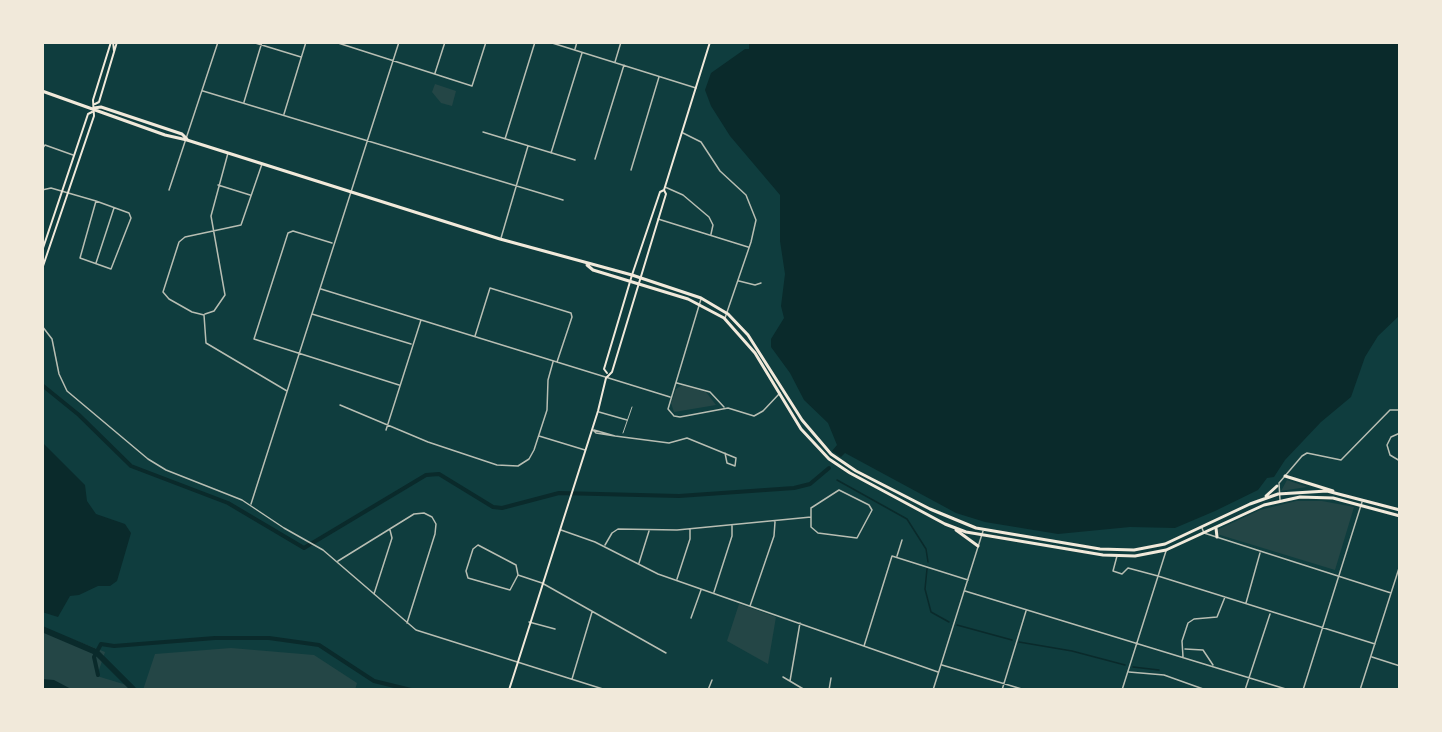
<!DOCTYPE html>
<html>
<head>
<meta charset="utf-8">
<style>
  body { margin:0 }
  #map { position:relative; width:1442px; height:732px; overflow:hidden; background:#0f3d3e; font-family:Karla,sans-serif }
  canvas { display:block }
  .frame { position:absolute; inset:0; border:44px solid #f1e9da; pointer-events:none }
</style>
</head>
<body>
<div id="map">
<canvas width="1442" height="732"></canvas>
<div class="frame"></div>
</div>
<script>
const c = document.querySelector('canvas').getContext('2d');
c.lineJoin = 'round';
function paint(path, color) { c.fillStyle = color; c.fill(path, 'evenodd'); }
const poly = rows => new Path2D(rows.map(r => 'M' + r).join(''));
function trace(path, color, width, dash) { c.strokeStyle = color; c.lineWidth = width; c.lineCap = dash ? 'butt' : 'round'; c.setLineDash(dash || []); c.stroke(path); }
const green = poly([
  [435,84,456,91,452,106,441,103,432,92],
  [682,385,706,392,716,405,674,412,671,403,676,389],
  [1287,480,1307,487,1281,491],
  [1296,501,1322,501,1354,507,1335,570,1217,534,1217,530,1260,510],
  [739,604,776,617,768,664,727,641],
  [42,627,105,652,97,676,143,690,42,690],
  [231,648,314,655,357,683,355,690,143,690,155,654]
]);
const water = poly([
  [749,42,1400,42,1400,315,1378,336,1365,357,1351,397,1321,422,1285,460,1274,477,1267,478,1258,490,1215,511,1175,528,1130,527,1058,534,985,522,956,513,845,453,841,457,832,451,837,445,828,423,804,400,790,373,771,347,771,339,784,318,781,306,785,274,780,241,780,195,730,136,711,106,705,90,711,73,745,49,749,49],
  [42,442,85,485,87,501,96,514,125,524,131,533,117,581,110,586,98,586,79,595,70,596,58,617,42,612],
  [42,679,54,680,73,690,42,690]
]);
const stream = poly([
  [837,480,907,519,926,549,928,562],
  [927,569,925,589,931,612,949,622],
  [957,625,1012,640],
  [1019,642,1072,651,1125,665],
  [1133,667,1159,670]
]);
const canal = poly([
  [42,385,79,415,131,466,228,503,304,548,426,475,439,474,493,507,502,508,559,493,679,496,794,488,810,484,829,468],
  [98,675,94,657,101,644,114,646,215,638,269,638,319,645,374,681,411,690]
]);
const river = poly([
  [42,629,96,652,134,690]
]);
const service = poly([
  [623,433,632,407]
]);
const minor = poly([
  [252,42,301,57],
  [335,42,472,86,486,42],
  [549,42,696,88],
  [575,49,577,42],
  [615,62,621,42],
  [435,73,445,42],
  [203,91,563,200],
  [244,102,262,42],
  [284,114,306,42],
  [483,132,575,160],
  [683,133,701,142,720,171,746,195,756,220,751,242,725,318],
  [505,139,535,42],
  [42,149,45,145,73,155],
  [551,153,582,53],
  [595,159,624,65],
  [631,170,659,77],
  [218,185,250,195],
  [665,187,683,195,709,217,713,225,711,234],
  [42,190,51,188,96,201,129,213,131,218,111,269,80,258,96,201],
  [169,190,218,42],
  [658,219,748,247],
  [501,238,528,146],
  [332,243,293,231,288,233,254,339,399,385],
  [96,263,114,208],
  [739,281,755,285,761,283],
  [321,289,670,397],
  [701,299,668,409,674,416,680,417,728,408],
  [205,314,214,311,225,295,211,216,228,153],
  [312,314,411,344],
  [204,315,192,312,169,299,163,292,179,242,185,237,241,225,262,164],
  [204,315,206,343,287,391],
  [42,326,52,339,59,374,67,391,148,459,166,470,242,500,284,528,323,550,416,630,606,690],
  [475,336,490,288,571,313,572,317,557,362],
  [677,383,710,392,724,407],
  [340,405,428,442,497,465,518,466,529,459,534,450,547,410,548,380,553,362],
  [728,408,754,416,763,411,780,393],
  [599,412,627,420],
  [386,430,421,320],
  [593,430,596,433,615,436,594,430],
  [1400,433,1391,437,1387,445,1390,455,1400,461],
  [539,436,585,450],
  [615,436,669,443,687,438,736,458,735,466,727,463,725,453],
  [839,490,869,505,872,510,857,538,818,533,811,527,811,508,839,490],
  [1280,500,1279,483,1302,456,1307,453,1341,460,1390,410,1400,410],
  [251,504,399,42],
  [1202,528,1204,533,1391,593],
  [561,530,595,542,658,574,938,672],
  [478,545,516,565,518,575,510,590,468,578,466,571,473,549,478,545],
  [605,545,612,533,618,529,677,530,811,517],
  [897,556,902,540],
  [1117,556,1113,571,1122,574,1128,568,1158,576,1375,644],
  [338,561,414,514,424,513,432,517,436,524,435,534,407,623],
  [639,563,649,531],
  [518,575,542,583,666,653],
  [677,579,690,539,690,529],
  [965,591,1289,690],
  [714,592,732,536,732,525],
  [374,594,392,538,390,530],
  [1246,603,1260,553],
  [750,606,774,536,775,522],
  [691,618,701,590],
  [529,622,555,629],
  [864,646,892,556,968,580],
  [1185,649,1203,650,1213,665],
  [1183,657,1182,641,1188,623,1194,619,1217,617,1225,597],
  [1372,657,1400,666],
  [942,665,1025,690],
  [1129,672,1164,675,1206,690],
  [783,677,805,690],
  [572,679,592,612],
  [790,681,800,623],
  [708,690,712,680],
  [829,690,831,678],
  [933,690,983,531],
  [1002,690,1026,611],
  [1122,690,1166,551],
  [1245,690,1270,614],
  [1303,690,1362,502],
  [1360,690,1400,565]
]);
const secondary = poly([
  [113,42,114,51],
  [95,104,99,102,117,42],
  [42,251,88,114,92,112],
  [42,269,94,116,93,100,111,42],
  [607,373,604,369,632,275,660,192,664,190],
  [509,690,598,411,606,378,612,372,666,194,664,190,710,42]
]);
const trunk = poly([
  [42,91,165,135,187,140,500,239,632,275,701,298,728,314,748,335,802,420,831,454,856,471,930,509,976,528,1100,549,1134,550,1165,544,1250,504,1278,494,1327,491,1400,510],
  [94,108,101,107,182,134,187,139],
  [587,265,593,270,688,299,724,318,755,353,801,429,829,459,850,473,945,524,966,532,1103,555,1135,556,1166,550,1264,505,1300,497,1333,498,1400,516],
  [1285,476,1333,491],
  [1266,496,1277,486],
  [1216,528,1217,537],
  [956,530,978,546]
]);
paint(green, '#244646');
paint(water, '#0a2a2b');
trace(stream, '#0a2a2b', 1.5);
trace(canal, '#0a2a2b', 4);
trace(river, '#0a2a2b', 6);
trace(service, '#b8beb3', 1);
trace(minor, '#b8beb3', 1.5);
trace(secondary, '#f1e9da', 2);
trace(trunk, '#f1e9da', 3);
</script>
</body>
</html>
